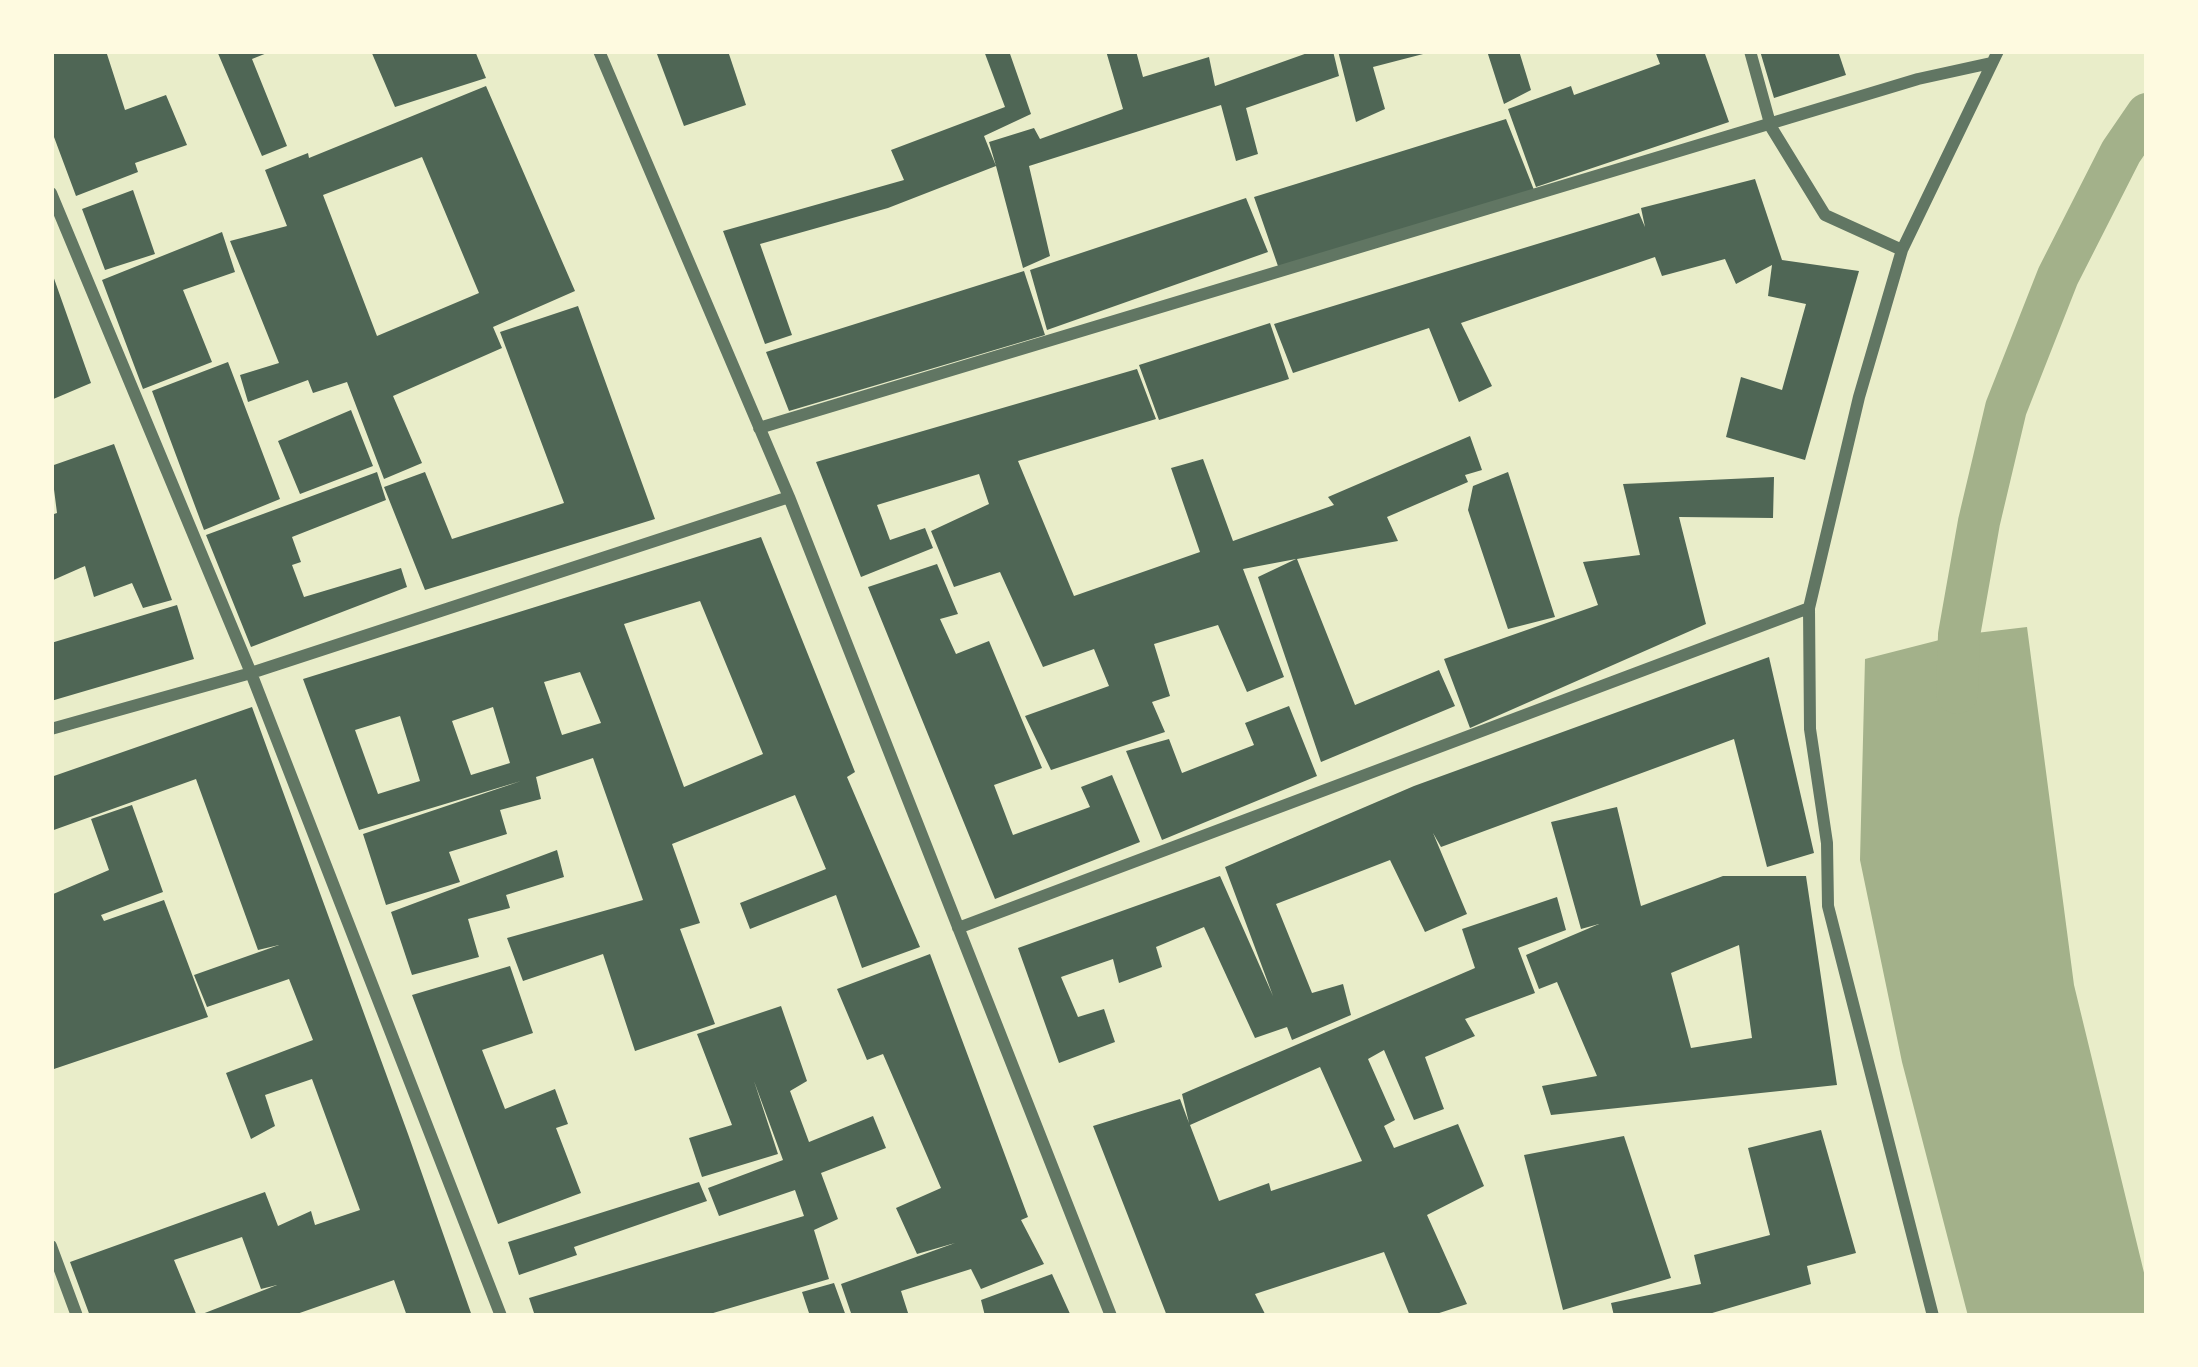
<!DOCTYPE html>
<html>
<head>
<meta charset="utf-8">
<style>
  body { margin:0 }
  #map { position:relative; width:2198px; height:1367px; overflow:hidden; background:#e9edc9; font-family:"Source Sans 3",sans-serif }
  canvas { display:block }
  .frame { position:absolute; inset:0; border:54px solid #fefae0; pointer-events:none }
</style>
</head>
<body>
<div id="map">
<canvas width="2198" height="1367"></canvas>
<div class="frame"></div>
</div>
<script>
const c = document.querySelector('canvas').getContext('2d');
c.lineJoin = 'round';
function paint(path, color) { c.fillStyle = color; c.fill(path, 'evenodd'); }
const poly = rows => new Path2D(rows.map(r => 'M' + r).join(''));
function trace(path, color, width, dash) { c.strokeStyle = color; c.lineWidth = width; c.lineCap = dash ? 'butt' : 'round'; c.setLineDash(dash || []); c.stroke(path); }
const water = poly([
  [2027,627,2074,985,2147,1285,2147,1316,1968,1316,1902,1062,1860,860,1865,659,1959,635]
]);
const canal = poly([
  [1957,693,1959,635,1979,522,2006,408,2058,276,2121,152,2147,114]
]);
const building = poly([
  [51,51,106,51,125,110,166,95,187,145,135,163,138,172,76,196,51,129],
  [217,51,272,51,252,59,287,146,262,156],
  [371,51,475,51,486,78,395,107],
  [665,51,728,51,746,105,684,126,657,54],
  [984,51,1009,51,1031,114,984,136,996,166,989,142,1034,128,1040,139,1123,109,1106,51,1136,51,1143,77,1209,57,1215,86,1313,51,1333,51,1339,76,1246,108,1258,154,1236,161,1221,105,1029,166,1050,256,1023,268,996,166,888,208,760,244,792,335,765,344,723,231,904,180,891,150,1005,107],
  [1338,51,1427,51,1427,53,1373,67,1385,109,1356,122],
  [1487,51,1519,51,1531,90,1504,104],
  [1655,51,1704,51,1729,122,1536,187,1508,109,1571,86,1574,95,1660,64],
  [1760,51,1838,51,1846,75,1774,98],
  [486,86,575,291,493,327,502,348,393,396,422,463,384,479,347,382,313,393,308,380,248,402,240,375,279,363,230,241,287,226,265,170,308,153,309,158],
  [422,157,479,293,377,336,323,195],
  [1506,119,1534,190,1279,269,1254,197],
  [1755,179,1782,260,1859,271,1805,460,1726,437,1741,377,1782,390,1806,304,1768,296,1772,265,1736,284,1725,259,1662,276,1655,257,1461,323,1492,386,1459,402,1429,328,1293,373,1274,324,1639,213,1645,227,1641,208],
  [133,190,155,254,105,270,82,209],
  [1246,198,1268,252,1047,330,1030,270],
  [222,232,235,272,183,290,212,362,143,389,102,280],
  [51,270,91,383,51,400],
  [1024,271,1045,335,789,411,766,352],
  [578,306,655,519,425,590,384,487,425,472,452,539,564,503,500,332],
  [1270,323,1289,379,1159,420,1139,365],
  [228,362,280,499,204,530,152,391],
  [1137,369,1156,419,1018,461,1074,596,1200,552,1171,468,1203,459,1233,541,1334,505,1328,497,1470,436,1482,470,1465,475,1468,482,1387,517,1398,541,1297,559,1355,705,1439,670,1455,706,1321,762,1258,577,1296,559,1243,569,1284,677,1247,692,1218,625,1154,644,1170,696,1152,702,1165,732,1051,770,1025,716,1109,686,1094,649,1043,667,1000,572,954,587,931,531,989,504,979,474,877,505,890,540,925,528,933,548,861,577,816,462],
  [351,410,373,466,300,494,278,441],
  [114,444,172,600,143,608,132,583,94,597,85,566,51,581,51,515,57,513,51,466],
  [377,472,386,500,292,537,301,562,292,565,304,597,401,568,407,587,251,647,206,535],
  [1508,472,1555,617,1508,629,1468,510,1473,486],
  [1774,477,1773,518,1679,517,1706,624,1470,728,1444,659,1598,605,1583,562,1640,555,1623,484],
  [761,537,855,772,847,777,920,947,862,968,836,895,750,929,740,903,826,869,795,795,672,844,700,923,680,929,715,1024,635,1051,603,954,523,981,507,938,643,900,593,758,536,777,541,799,500,810,507,834,449,852,460,882,386,905,363,834,521,781,359,830,303,679],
  [700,601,763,754,684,787,624,624],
  [580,672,601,723,562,735,544,682],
  [493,707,510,763,471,775,452,721],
  [400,716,420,781,378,794,355,730],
  [937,564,958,614,940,619,956,654,989,641,1042,768,994,785,1013,835,1090,807,1081,787,1112,775,1140,842,995,899,868,587],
  [177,605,194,659,51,701,51,643],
  [1769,657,1814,853,1767,867,1734,739,1441,847,1433,833,1467,914,1425,932,1390,860,1276,904,1312,993,1343,984,1351,1015,1292,1040,1287,1027,1255,1038,1204,927,1156,947,1162,967,1119,983,1113,959,1061,977,1078,1017,1104,1009,1115,1042,1059,1063,1018,948,1220,876,1273,996,1225,867,1414,786],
  [1289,706,1317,776,1162,840,1126,751,1169,739,1182,773,1254,745,1245,723],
  [252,707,408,1134,472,1316,407,1316,394,1280,291,1316,197,1316,277,1285,261,1289,242,1237,174,1260,197,1316,90,1316,70,1262,265,1192,278,1226,311,1211,315,1225,360,1210,312,1079,265,1095,275,1126,251,1139,226,1073,313,1040,289,979,207,1007,194,975,279,945,258,950,196,779,51,831,51,777],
  [132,805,163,892,101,915,104,921,164,900,208,1017,51,1070,51,895,109,870,91,819],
  [1617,807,1641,906,1723,876,1806,876,1837,1085,1551,1115,1542,1086,1597,1076,1557,982,1539,989,1526,955,1599,924,1581,929,1551,822],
  [1739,945,1752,1038,1691,1048,1671,973],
  [557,850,564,877,506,895,510,908,468,919,479,957,412,975,391,912],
  [1557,897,1566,930,1518,948,1535,993,1465,1019,1475,1036,1425,1057,1444,1109,1414,1120,1384,1050,1368,1059,1395,1120,1384,1126,1394,1148,1458,1124,1484,1186,1427,1215,1467,1304,1430,1316,1410,1316,1384,1252,1255,1294,1266,1316,1167,1316,1093,1126,1180,1099,1189,1123,1182,1094,1475,968,1462,929],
  [1320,1067,1362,1161,1271,1191,1269,1183,1219,1201,1190,1125],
  [930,954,1028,1217,1021,1220,1044,1264,981,1289,971,1269,901,1291,909,1316,852,1316,841,1284,955,1243,917,1254,896,1208,941,1188,883,1054,867,1060,837,989],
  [510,966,533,1033,482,1050,505,1109,555,1089,568,1124,556,1128,581,1193,498,1224,412,995],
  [781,1006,807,1081,790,1091,809,1142,873,1116,886,1148,821,1173,838,1219,814,1230,829,1279,703,1316,535,1316,529,1298,804,1216,795,1190,719,1216,708,1188,783,1160,754,1081,778,1154,702,1177,689,1138,732,1125,697,1034],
  [1821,1130,1856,1253,1807,1266,1811,1284,1702,1316,1614,1316,1611,1303,1701,1284,1694,1255,1770,1235,1748,1148],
  [1624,1136,1671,1278,1563,1310,1524,1155],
  [699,1182,707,1201,574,1247,577,1255,519,1275,508,1242],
  [1052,1274,1071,1316,985,1316,981,1300],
  [834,1283,846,1316,810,1316,802,1292]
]);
const minor = poly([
  [599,51,789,497,1111,1316],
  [1750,51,1771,127,1825,215,1902,250],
  [51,193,251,673,501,1316],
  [759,428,1918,79,1991,63],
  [51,729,251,673,789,497],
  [958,928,1809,608],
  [51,1246,77,1316],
  [1933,1316,1828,906,1827,843,1810,729,1809,608,1859,397,1902,250,1998,51]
]);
paint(water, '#a3b18a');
trace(canal, '#a3b18a', 42);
paint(building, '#4f6655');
trace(minor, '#617663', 12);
</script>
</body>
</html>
